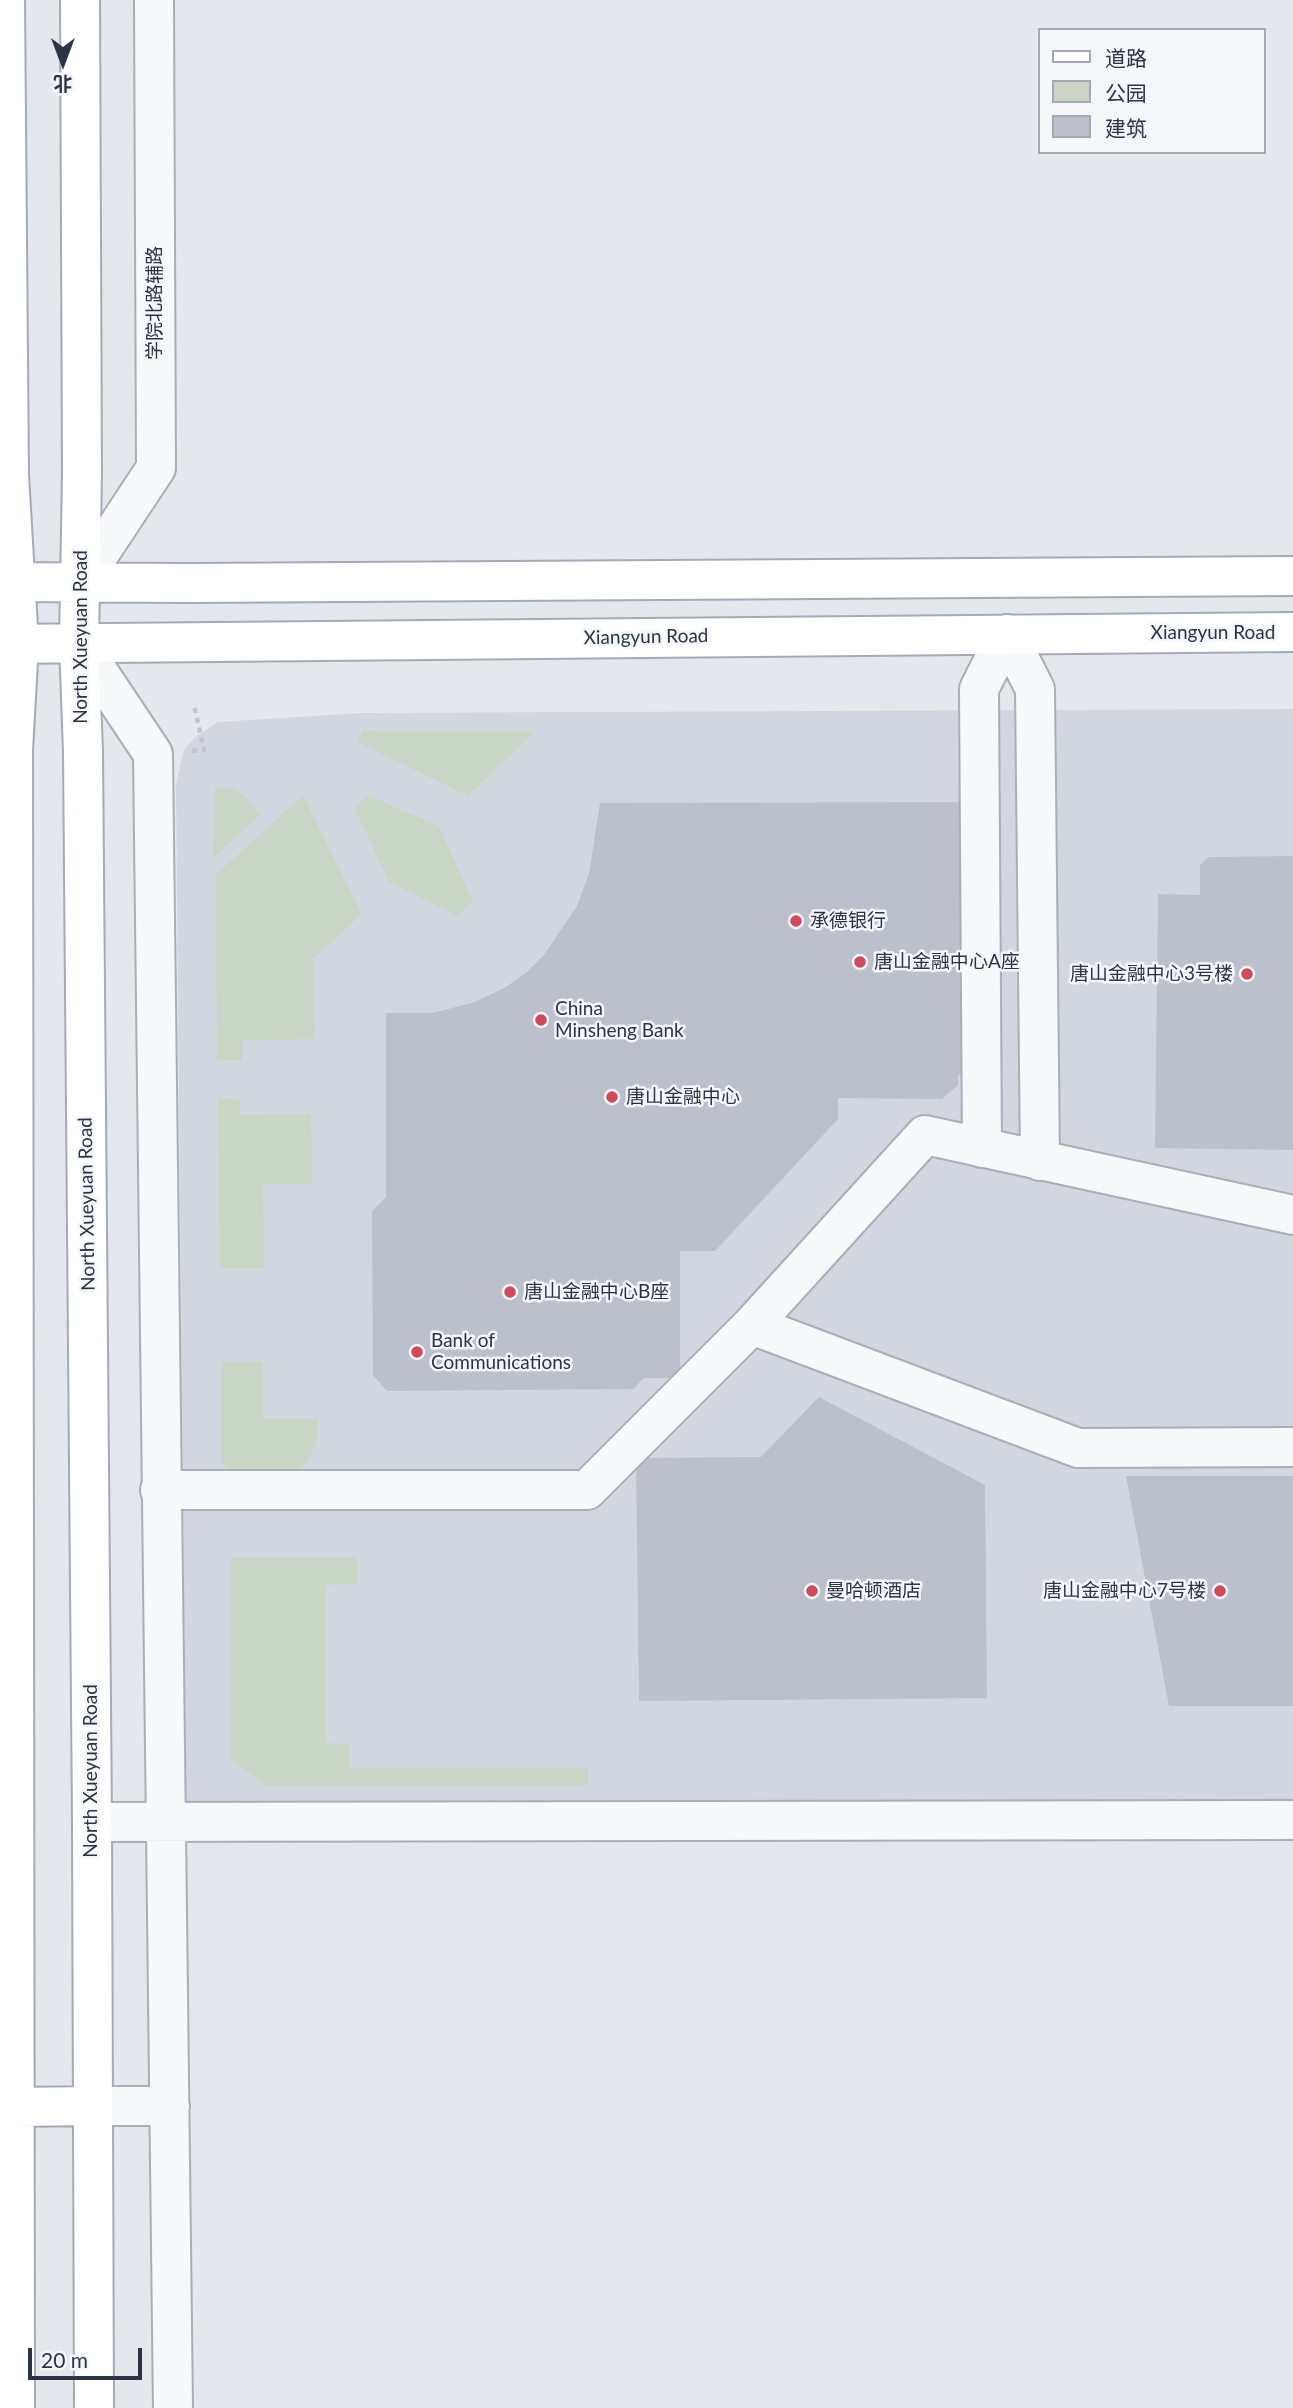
<!DOCTYPE html>
<html>
<head>
<meta charset="utf-8">
<style>
  body { margin:0 }
  #map { position:relative; width:1293px; height:2408px; overflow:hidden; background:#e4e7ec; font-family:Lato,"Noto Sans SC",sans-serif }
  canvas { display:block }
  .legend { position:absolute; left:1038px; top:28px; width:228px; height:126px; box-sizing:border-box; background:#f4f6f9; border:2px solid #a4a8b1; margin:0; padding:9px 12px; list-style:none; font-size:21px; color:#2b3445 }
  .legend li { display:flex; align-items:center; gap:14px; height:35px }
  .legend b { width:35px; border:2px solid #a4a8b1 }
  .north { position:absolute; left:28px; top:28px; width:70px; height:70px; -webkit-text-stroke:5px #f4f6f9; paint-order:stroke; rotate:180deg; font-size:19px; font-weight:700; line-height:28px; text-align:center; color:#2b3445 }
  .north::after { content:''; display:block; margin:auto; width:24px; height:32px; background:#2b3445; clip-path:polygon(50% 0,100% 100%,50% 72%,0 100%) }
  .scale { position:absolute; left:28px; top:2348px; width:114px; height:32px; box-sizing:border-box; border:4px solid #2b3445; border-top:0; padding-left:9px; font-size:21px; line-height:24px; white-space:nowrap; color:#2b3445; -webkit-text-stroke:5px #f4f6f9; paint-order:stroke }
</style>
</head>
<body>
<div id="map">
<canvas width="1293" height="2408"></canvas>
<ul class="legend">
<li><b style="height:9px;background:#fff"></b>道路</li>
<li><b style="height:19px;background:#c9d6c5"></b>公园</li>
<li><b style="height:19px;background:#bbc0ca"></b>建筑</li>
</ul>
<div class="north">北</div>
<div class="scale">20 m</div>
</div>
<script>
const c = document.querySelector('canvas').getContext('2d');
c.lineJoin = 'round';
function paint(path, color) { c.fillStyle = color; c.fill(path, 'evenodd'); }
const poly = rows => new Path2D(rows.map(r => 'M' + r).join(''));
function trace(path, color, width, dash) { c.strokeStyle = color; c.lineWidth = width; c.lineCap = dash ? 'butt' : 'round'; c.setLineDash(dash || []); c.stroke(path); }
function label(font, color, halo, rows, align = 'center') {
  c.font = font + ' Lato,"Noto Sans SC",sans-serif'; c.lineWidth = 5; c.setLineDash([]); c.textBaseline = 'middle'; c.strokeStyle = halo; c.fillStyle = color; for (const [text, x, y, turn = 0] of rows) {
    c.save(); c.translate(x, y); c.rotate((+turn || 0) * Math.PI / 180); c.textAlign = isNaN(turn) ? turn : align; if (halo) c.strokeText(text, 0, 0); c.fillText(text, 0, 0); c.restore();
  }
}
const built = poly([
  [1293,709,1293,1837,186,1835,176,785,184,750,196,736,218,722,362,713]
]);
const green = poly([
  [363,731,534,732,468,796,357,742],
  [215,787,236,788,261,814,214,857],
  [303,795,362,914,313,959,314,1039,242,1040,242,1060,217,1060,216,875],
  [367,795,439,826,473,902,458,916,389,882,355,809],
  [218,1099,239,1099,240,1115,311,1114,312,1184,263,1184,264,1268,220,1268],
  [222,1362,263,1362,263,1419,318,1419,316,1443,306,1464,286,1474,237,1473,222,1463],
  [231,1557,357,1557,357,1584,325,1585,325,1743,349,1744,349,1768,588,1768,588,1785,265,1785,231,1759]
]);
const building = poly([
  [970,802,970,1075,958,1075,958,1085,942,1099,838,1098,838,1119,715,1251,680,1251,680,1378,644,1378,633,1389,387,1391,373,1375,372,1211,386,1197,386,1013,433,1013,475,1002,506,987,527,972,544,955,577,906,589,874,600,803],
  [1293,856,1293,1150,1155,1148,1158,894,1200,895,1200,865,1209,857],
  [819,1397,985,1485,987,1698,639,1701,636,1458,761,1457],
  [1126,1476,1293,1476,1293,1706,1169,1706]
]);
const path = poly([
  [192,751,204,750,194,705]
]);
const minor = poly([
  [80,583,156,468,154,0],
  [1007,634,1035,689,1040,1161],
  [79,643,153,754,173,2408],
  [982,1148,979,689,1007,634],
  [752,1325,1078,1448,1293,1447],
  [160,1490,587,1490,752,1325,925,1135,1293,1215],
  [92,1822,1293,1820],
  [92,2106,170,2106]
]);
const major = poly([
  [5,0,9,475,19,644,13,750,15,2408],
  [80,0,82,473,79,643,83,752,92,1822,94,2408],
  [0,582,191,583,1293,576],
  [0,644,1293,632],
  [16,2107,92,2106]
]);
const markers = [
  [796,921,7,"#d1495b"],
  [860,962,7,"#d1495b"],
  [1247,974,7,"#d1495b"],
  [541,1020,7,"#d1495b"],
  [612,1097,7,"#d1495b"],
  [510,1292,7,"#d1495b"],
  [417,1352,7,"#d1495b"],
  [812,1591,7,"#d1495b"],
  [1220,1591,7,"#d1495b"]
];
const streetNames = [
  ["学院北路辅路",155,303,-90],
  ["Xiangyun Road",1213,633],
  ["North Xueyuan Road",81,637,-90],
  ["Xiangyun Road",646,637,-1],
  ["North Xueyuan Road",87,1204,-91],
  ["North Xueyuan Road",91,1771,-90]
];
const poiNames = [
  ["承德银行",810,921],
  ["唐山金融中心A座",874,962],
  ["唐山金融中心3号楼",1233,974,"right"],
  ["China",555,1009],
  ["Minsheng Bank",555,1031],
  ["唐山金融中心",626,1097],
  ["唐山金融中心B座",524,1292],
  ["Bank of",431,1341],
  ["Communications",431,1363],
  ["曼哈顿酒店",826,1591],
  ["唐山金融中心7号楼",1206,1591,"right"]
];
paint(built, '#d2d6de');
paint(green, '#c9d6c5');
paint(building, '#bbc0ca');
trace(minor, '#a9aeb7', 42);
trace(major, '#a3abb8', 42);
trace(path, '#c2c5cb', 4.5, [5, 5]);
trace(minor, '#f7f8fa', 38);
trace(major, '#fff', 38);
for (const [x, y, r, color] of markers) { const dot = new Path2D(); dot.arc(x, y, r, 0, 2 * Math.PI); c.fillStyle = color; c.fill(dot); trace(dot, '#f4f6f9', 2.5); }
label('19px', '#2b3445', '#f4f6f9', streetNames);
label('19px', '#2b3445', '#f4f6f9', poiNames, 'left');
</script>
</body>
</html>
